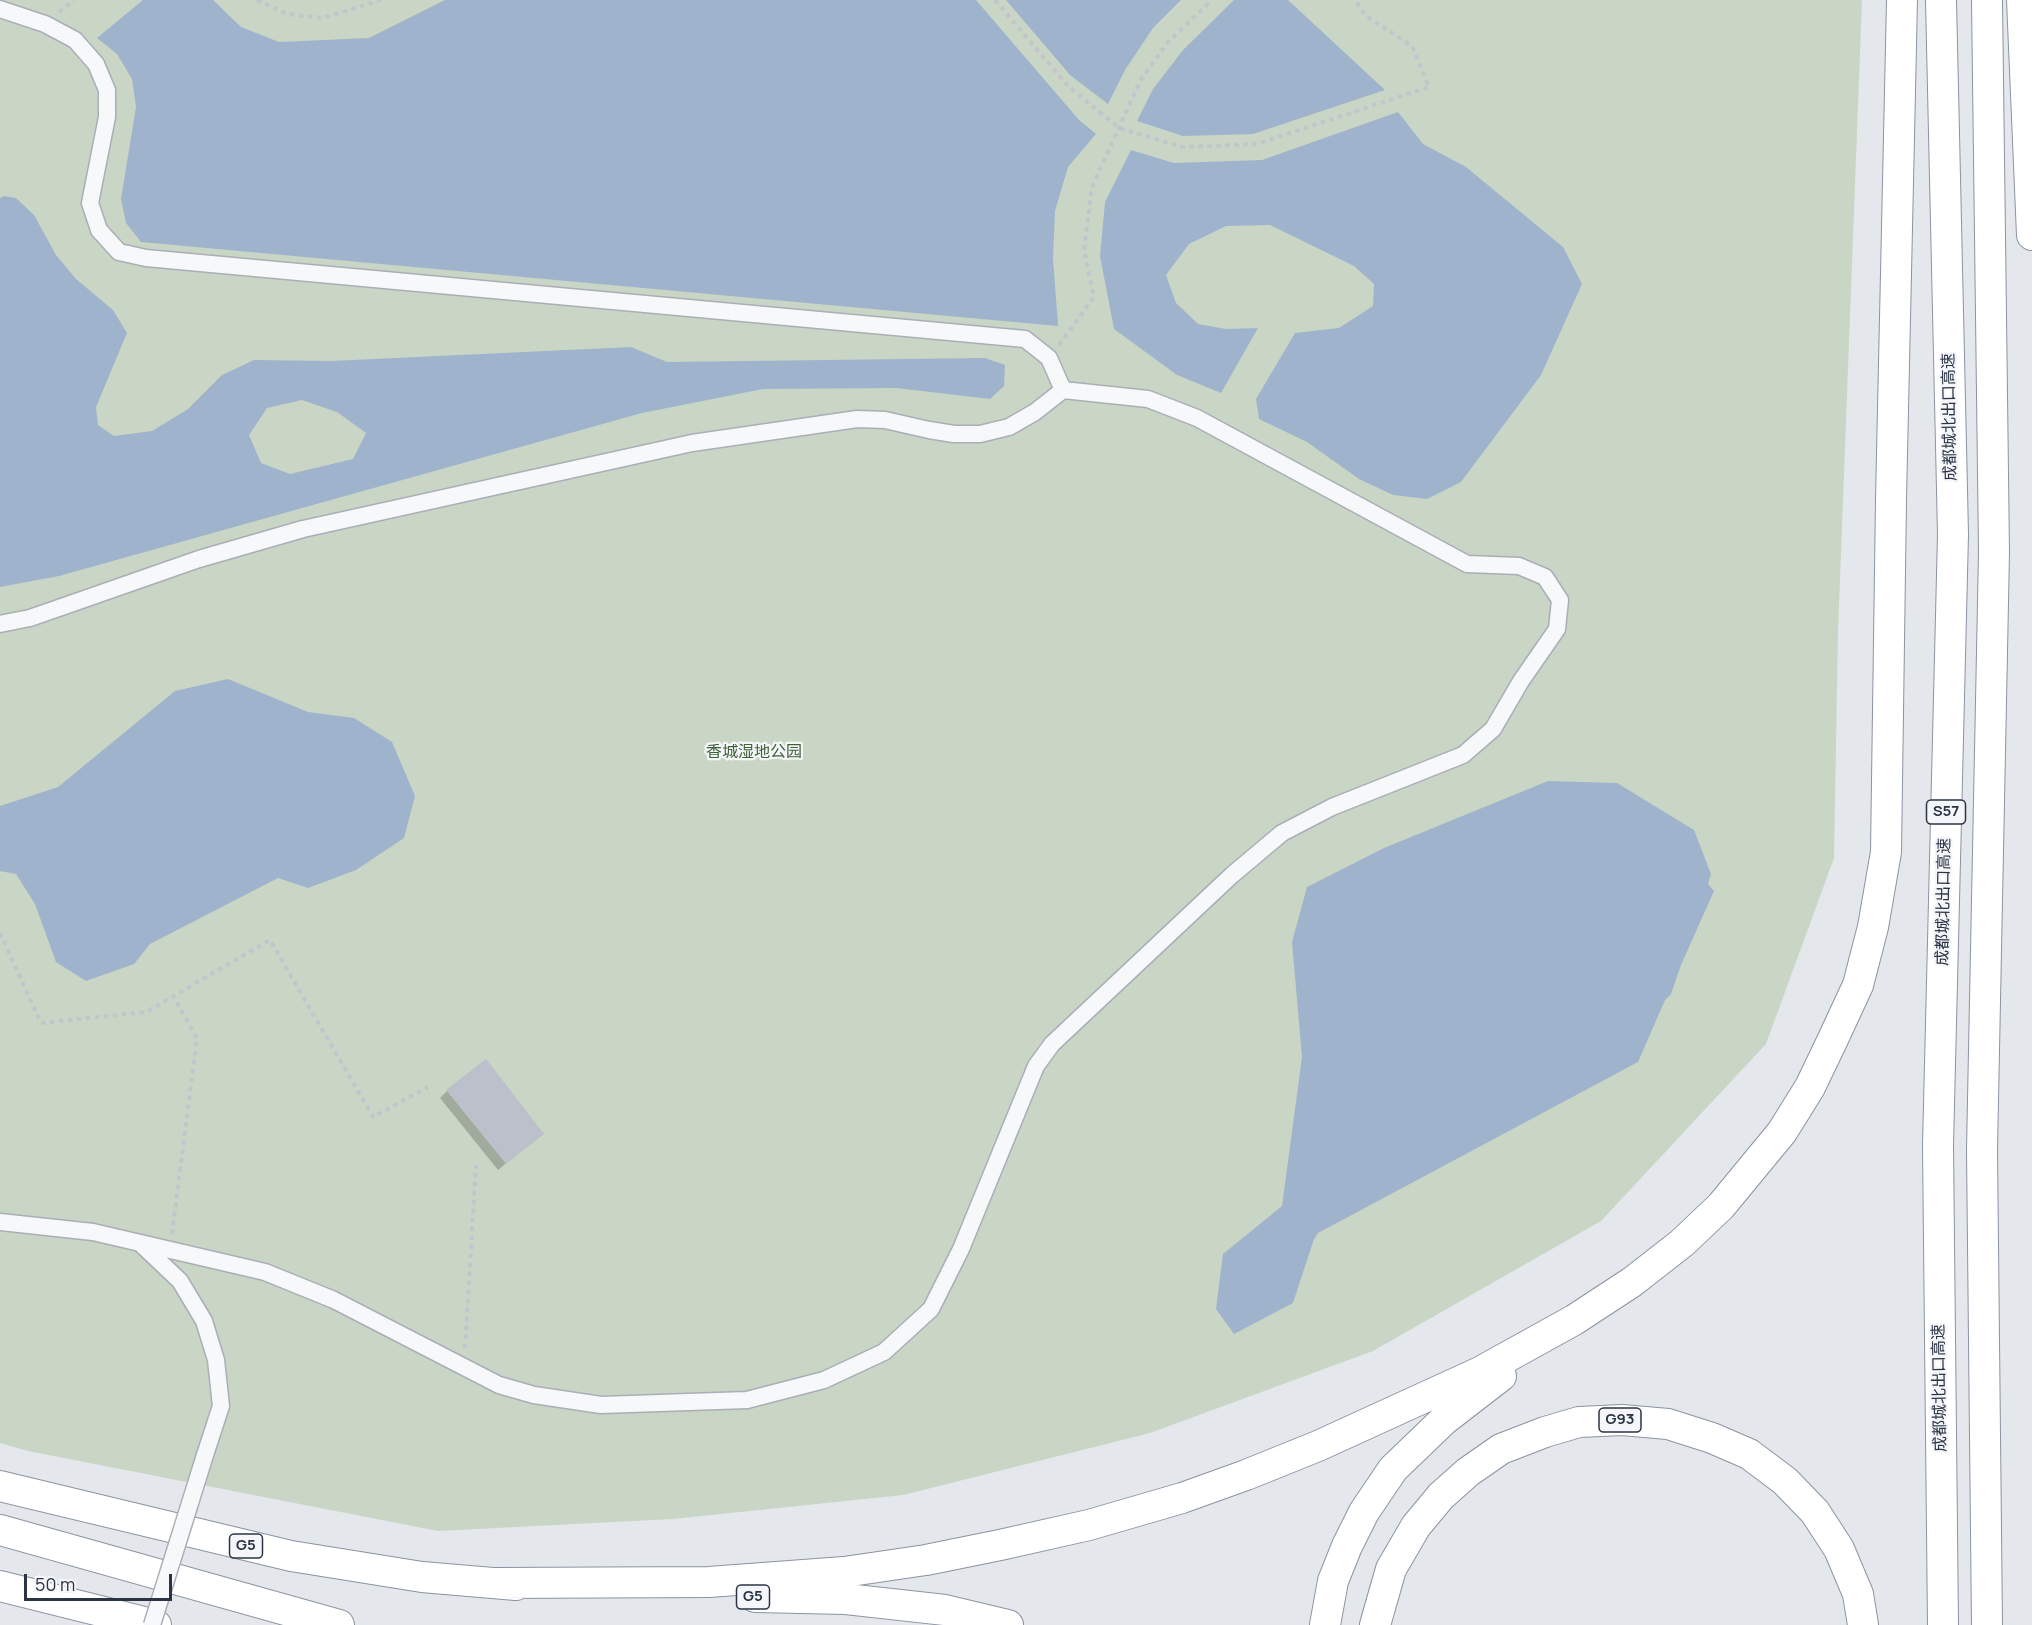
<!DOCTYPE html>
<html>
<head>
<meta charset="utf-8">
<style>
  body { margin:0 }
  #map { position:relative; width:2032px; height:1625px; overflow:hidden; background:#e4e7ec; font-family:Manrope,sans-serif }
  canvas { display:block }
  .scale { position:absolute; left:24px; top:1574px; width:148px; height:27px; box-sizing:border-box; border:3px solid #2b3445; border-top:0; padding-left:8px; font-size:18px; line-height:21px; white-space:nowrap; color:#2b3445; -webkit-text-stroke:4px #f4f6f9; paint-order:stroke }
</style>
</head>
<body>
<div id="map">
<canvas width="2032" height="1625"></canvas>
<div class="scale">50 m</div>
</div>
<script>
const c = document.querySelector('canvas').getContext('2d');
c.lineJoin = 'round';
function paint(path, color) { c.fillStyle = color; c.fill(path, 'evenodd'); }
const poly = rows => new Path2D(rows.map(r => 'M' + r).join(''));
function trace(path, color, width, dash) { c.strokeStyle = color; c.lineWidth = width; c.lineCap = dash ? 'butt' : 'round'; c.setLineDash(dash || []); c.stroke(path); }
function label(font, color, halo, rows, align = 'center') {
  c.font = font + ' Manrope,"Noto Sans SC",sans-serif'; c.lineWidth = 4.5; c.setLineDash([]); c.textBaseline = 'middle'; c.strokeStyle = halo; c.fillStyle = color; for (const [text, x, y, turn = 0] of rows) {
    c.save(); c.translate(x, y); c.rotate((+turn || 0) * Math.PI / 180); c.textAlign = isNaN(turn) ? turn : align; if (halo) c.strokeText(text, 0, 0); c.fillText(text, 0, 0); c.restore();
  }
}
const green = poly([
  [0,0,1862,0,1838,632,1834,858,1766,1044,1601,1221,1373,1351,1150,1433,903,1495,673,1519,438,1531,28,1451,0,1443]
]);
const water = poly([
  [143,0,213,0,241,27,279,42,369,38,445,0,976,0,1079,120,1096,134,1068,167,1055,211,1053,258,1058,326,141,242,126,223,121,199,136,107,132,79,117,54,97,38],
  [1006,0,1181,0,1153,28,1125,70,1108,104,1070,75],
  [1234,0,1288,0,1385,90,1253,134,1183,136,1137,121,1153,89,1183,50],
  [1398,112,1423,144,1466,167,1563,247,1582,284,1541,375,1461,482,1427,499,1393,495,1359,479,1307,442,1259,419,1256,399,1295,333,1339,328,1373,306,1374,284,1354,266,1270,225,1226,226,1189,244,1166,275,1176,303,1198,324,1226,329,1258,328,1221,393,1177,375,1114,329,1100,256,1105,202,1131,150,1174,163,1262,160],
  [4,196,16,198,34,215,56,255,76,279,113,310,127,333,96,407,98,425,114,436,152,431,188,409,222,375,254,360,331,361,631,347,667,362,985,358,1005,365,1004,386,990,399,896,388,763,389,642,413,59,576,0,587,0,198],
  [302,400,337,412,366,433,353,459,290,474,261,463,249,435,267,408],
  [228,679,308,712,354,718,392,742,415,796,404,838,356,870,308,888,278,878,150,944,134,964,86,981,56,962,35,904,16,874,0,871,0,806,58,787,175,691],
  [1548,781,1617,783,1694,830,1711,874,1708,884,1714,891,1681,965,1671,994,1665,1000,1638,1062,1318,1233,1314,1239,1293,1303,1234,1334,1216,1309,1223,1254,1282,1206,1302,1057,1292,942,1307,887,1384,848]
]);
const shadow = poly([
  [447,1091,542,1134,498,1170,440,1098]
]);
const building = poly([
  [486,1059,544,1134,506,1164,446,1090]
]);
const path = poly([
  [257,0,287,14,323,18,381,0],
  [995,0,1067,85,1119,128,1182,147,1257,144,1429,87,1412,46,1366,16,1355,0],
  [59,12,74,0],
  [1059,345,1094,297,1084,250,1092,187,1140,81,1167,43,1212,0],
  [0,933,41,1023,146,1012,270,940,373,1117,428,1087],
  [172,1234,197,1038,173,996],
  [465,1348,476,1165]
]);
const street = poly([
  [0,9,45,24,75,40,96,64,107,90,107,117,90,203,99,230,119,252,146,258,1025,339,1049,358,1063,390,1148,399,1197,418,1467,564,1519,566,1545,577,1560,600,1557,629,1521,681,1493,729,1463,755,1332,807,1282,833,1232,875,1052,1044,1036,1066,961,1249,931,1309,884,1352,824,1380,747,1400,601,1405,534,1395,499,1385,334,1300,265,1272,93,1232,0,1222],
  [0,624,30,618,199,559,303,529,692,443,857,419,885,420,929,430,954,434,980,434,1009,427,1035,412,1063,390],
  [140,1243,180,1281,204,1321,216,1360,221,1406,205,1455]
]);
const highway = poly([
  [1941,0,1953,534,1938,1145,1943,1625],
  [2022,0,2032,235],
  [0,1486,291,1556,422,1577,516,1585],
  [0,1530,339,1625],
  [497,1583,709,1582,844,1572,926,1560,1000,1545,1089,1525,1182,1498,1246,1475,1318,1446,1480,1372,1574,1320,1632,1282,1682,1243,1721,1206,1782,1132,1810,1087,1833,1039,1858,985,1873,927,1886,852,1891,500,1902,0],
  [0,1586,156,1625],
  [755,1597,846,1599,945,1610,1008,1625],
  [1325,1625,1333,1581,1347,1546,1364,1512,1393,1469,1444,1420,1501,1376],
  [1375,1625,1391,1569,1416,1526,1441,1496,1468,1472,1501,1449,1545,1432,1579,1422,1622,1420,1668,1424,1712,1438,1749,1454,1785,1481,1815,1512,1839,1549,1858,1594,1863,1625],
  [1987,1625,1982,1150,1994,552,1987,0]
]);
const streetBridge = poly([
  [152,1625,205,1455]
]);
const shields = [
  [1946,812,39],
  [1620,1420,42],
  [246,1546,33],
  [753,1597,33]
];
const shieldNames = [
  ["S57",1946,812],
  ["G93",1620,1420],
  ["G5",246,1546],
  ["G5",753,1597]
];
const streetNames = [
  ["成都城北出口高速",1950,417,-91],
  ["成都城北出口高速",1944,902,-89],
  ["成都城北出口高速",1940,1388,-91]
];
const parkNames = [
  ["香城湿地公园",754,753]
];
paint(green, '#c9d6c5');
paint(water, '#9fb4cc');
paint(shadow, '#0003');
paint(building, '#bbc0ca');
trace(street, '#a9aeb7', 19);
trace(highway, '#8b94a3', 32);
trace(path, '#c2c5cb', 4, [4.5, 4.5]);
trace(street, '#f7f8fa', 16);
trace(highway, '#fff', 30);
trace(streetBridge, '#a9aeb7', 19, []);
trace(streetBridge, '#f7f8fa', 16);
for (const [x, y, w] of shields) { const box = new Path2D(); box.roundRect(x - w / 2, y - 12, w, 24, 4.5); c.fillStyle = '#f4f6f9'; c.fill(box); trace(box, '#2b3445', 1.5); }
label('bold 15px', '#2b3445', null, shieldNames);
label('16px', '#2b3445', '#f4f6f9', streetNames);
label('16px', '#3f6138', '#f4f6f9', parkNames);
</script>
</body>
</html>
